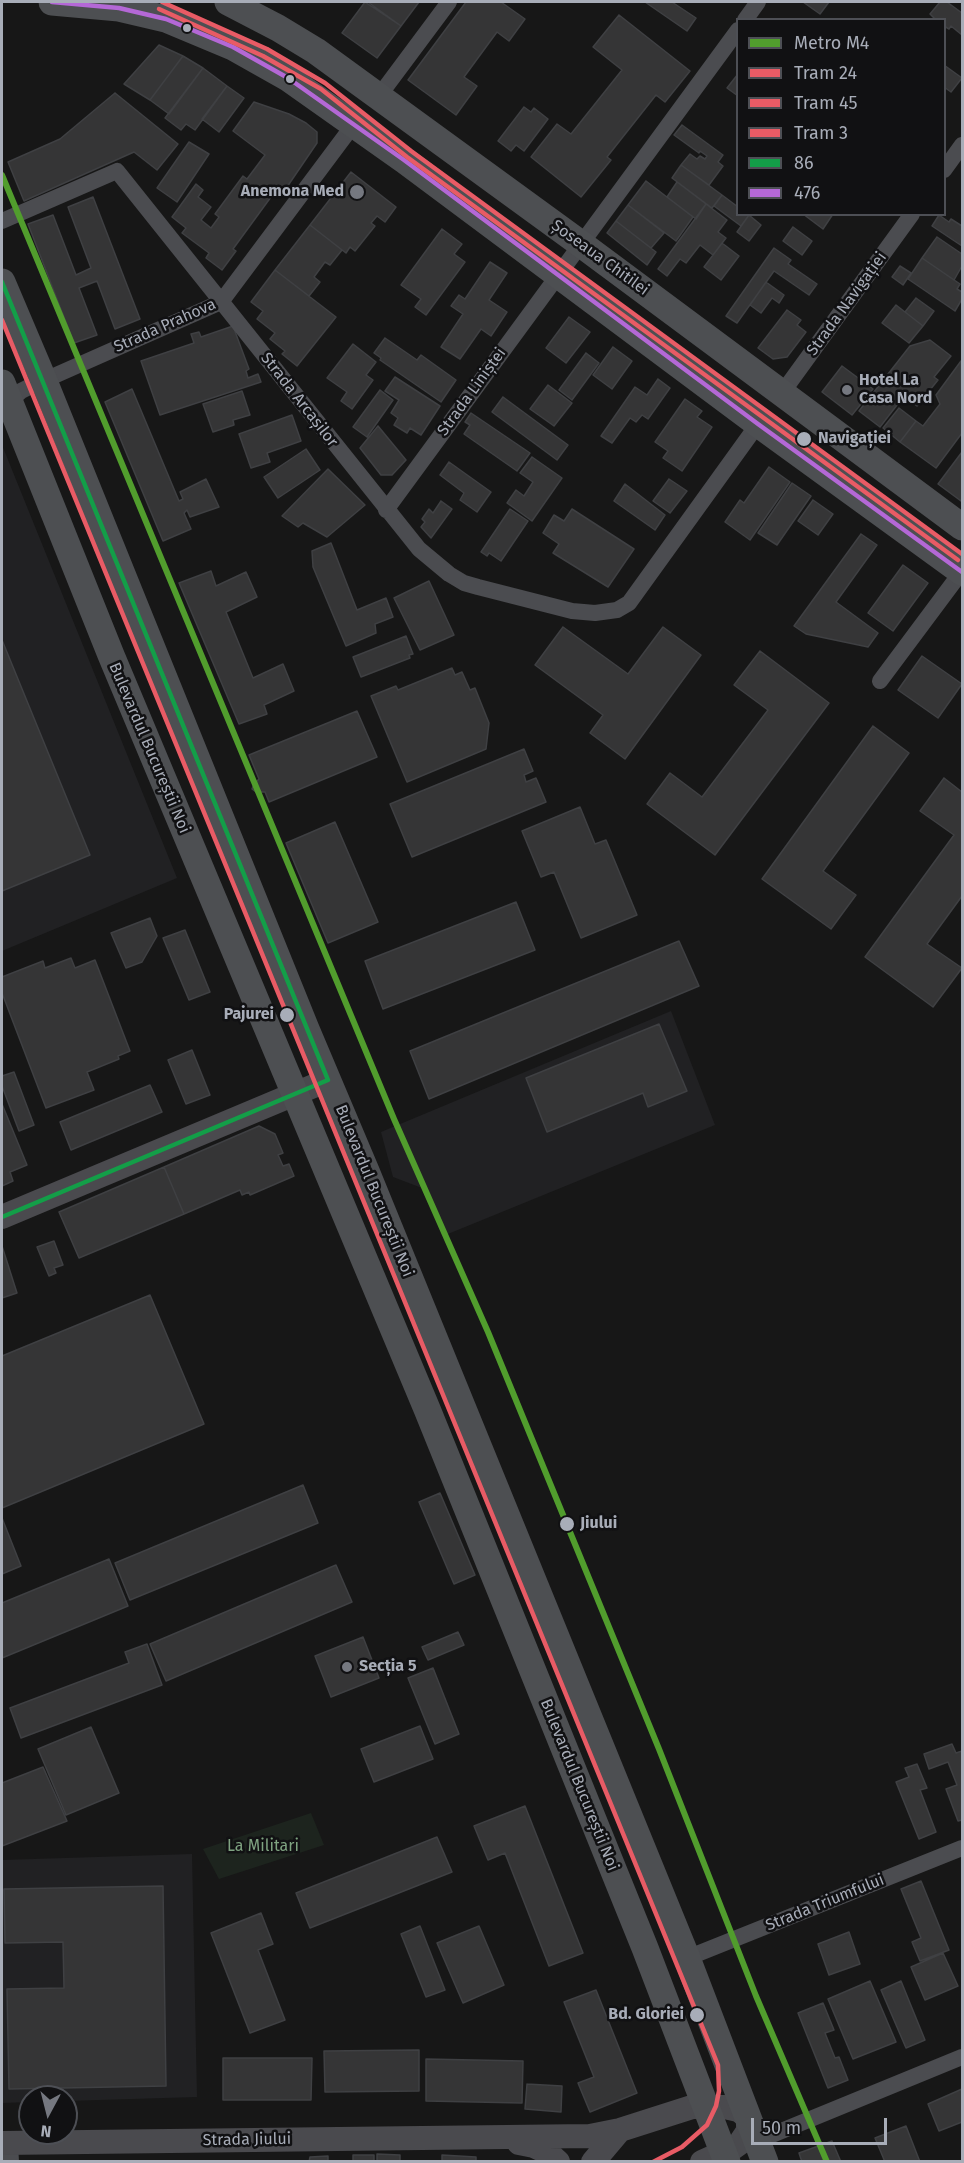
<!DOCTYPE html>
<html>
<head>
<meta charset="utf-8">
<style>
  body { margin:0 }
  #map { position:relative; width:964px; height:2163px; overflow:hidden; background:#171717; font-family:"Fira Sans",sans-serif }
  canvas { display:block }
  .frame { position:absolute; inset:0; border:3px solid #a8adb8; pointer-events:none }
  .legend { position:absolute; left:736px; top:18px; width:210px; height:198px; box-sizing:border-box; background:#111113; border:2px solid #4d4f55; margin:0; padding:8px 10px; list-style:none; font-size:18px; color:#a8adb8 }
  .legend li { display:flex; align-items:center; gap:12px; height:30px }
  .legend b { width:30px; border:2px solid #4d4f55 }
  .north { position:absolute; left:18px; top:2085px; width:60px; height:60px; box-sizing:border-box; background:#111113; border:2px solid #4d4f55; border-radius:50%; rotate:187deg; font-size:16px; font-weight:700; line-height:24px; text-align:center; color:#a8adb8 }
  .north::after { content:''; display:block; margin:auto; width:21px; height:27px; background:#757880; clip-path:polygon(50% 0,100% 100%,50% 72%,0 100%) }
  .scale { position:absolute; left:751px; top:2118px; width:136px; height:27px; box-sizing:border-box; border:3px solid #a8adb8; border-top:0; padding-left:8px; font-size:18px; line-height:21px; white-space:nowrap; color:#a8adb8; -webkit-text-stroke:4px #111113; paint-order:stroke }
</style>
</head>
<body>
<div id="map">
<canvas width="964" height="2163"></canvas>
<div class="frame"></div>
<ul class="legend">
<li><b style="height:8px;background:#519d2d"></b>Metro M4</li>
<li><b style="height:8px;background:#e85b65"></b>Tram 24</li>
<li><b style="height:8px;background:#e85b65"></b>Tram 45</li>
<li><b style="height:8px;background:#e85b65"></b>Tram 3</li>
<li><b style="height:8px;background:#139e48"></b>86</li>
<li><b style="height:8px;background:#b468d6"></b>476</li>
</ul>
<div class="north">N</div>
<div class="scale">50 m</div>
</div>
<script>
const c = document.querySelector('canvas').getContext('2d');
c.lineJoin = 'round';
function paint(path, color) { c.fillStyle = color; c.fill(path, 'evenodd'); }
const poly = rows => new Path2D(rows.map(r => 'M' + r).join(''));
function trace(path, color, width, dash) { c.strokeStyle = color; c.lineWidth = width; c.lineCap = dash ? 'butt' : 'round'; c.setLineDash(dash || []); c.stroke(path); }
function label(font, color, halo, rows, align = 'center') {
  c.font = font + ' "Fira Sans",sans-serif'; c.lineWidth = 5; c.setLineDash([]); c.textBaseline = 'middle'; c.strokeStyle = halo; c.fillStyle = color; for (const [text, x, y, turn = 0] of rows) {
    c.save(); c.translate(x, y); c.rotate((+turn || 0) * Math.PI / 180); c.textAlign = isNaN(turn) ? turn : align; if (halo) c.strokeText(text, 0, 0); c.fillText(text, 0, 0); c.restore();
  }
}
const built = poly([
  [2,445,177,878,2,951],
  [671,1011,715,1125,443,1236,422,1188,393,1177,381,1132],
  [192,1854,197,2097,66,2101,66,2097,30,2097,30,2102,2,2103,2,1860]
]);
const green = poly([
  [311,1813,324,1845,219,1879,203,1849]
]);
const building = poly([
  [365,2,401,26,377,58,342,33,365,2],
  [368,2,419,2,401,26,368,2],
  [466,2,501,2,525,19,509,41,497,32,464,77,477,86,456,115,408,80,466,2],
  [645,2,672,2,696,18,687,31,645,2],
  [803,2,829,2,820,14,803,2],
  [940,2,947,2,962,13,962,35,951,26,949,29,944,26,944,20,936,20,930,14,940,2],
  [619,15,690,71,665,102,656,95,607,157,611,160,581,197,531,157,557,124,571,134,622,70,593,47,619,15],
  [159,45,183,56,150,100,124,84,159,45],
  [183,56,203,68,169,114,150,100,183,56],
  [944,65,962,78,951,92,944,87,944,65],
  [203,68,227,86,195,130,186,124,181,130,165,118,203,68],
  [738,74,738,96,727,88,738,74],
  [227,86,244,98,219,132,202,119,227,86],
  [115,93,178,144,157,170,134,152,24,201,8,162,60,139,115,93],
  [254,102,289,114,306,123,317,132,317,143,287,187,279,186,233,249,236,251,222,270,206,258,209,253,182,233,186,228,172,217,196,184,203,190,198,197,211,207,201,220,211,228,219,217,215,214,243,176,247,179,265,155,233,131,254,102],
  [524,107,531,112,534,108,548,119,524,151,516,145,511,151,498,141,524,107],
  [682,125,723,155,718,162,723,166,709,185,681,165,690,154,697,159,700,156,705,159,707,156,700,151,699,153,674,135,682,125],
  [189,142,209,154,177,202,157,188,189,142],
  [681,165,722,195,712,208,672,178,681,165],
  [351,172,396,207,385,222,377,216,371,223,375,226,355,251,350,247,346,253,310,225,351,172],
  [646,181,693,217,676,241,628,205,646,181],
  [677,182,706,204,696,219,667,197,677,182],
  [722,195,738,207,738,214,749,215,741,226,714,206,722,195],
  [93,197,140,319,115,329,97,281,79,288,97,335,74,343,28,224,53,215,76,275,91,268,68,207,93,197],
  [706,204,727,220,718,232,726,238,713,255,700,245,686,263,680,259,667,276,658,269,706,204],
  [628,205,664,233,651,248,616,221,628,205],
  [803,214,833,214,823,229,803,214],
  [749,215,761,225,749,241,737,232,749,215],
  [939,215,949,222,951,219,962,226,962,246,932,226,939,215],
  [616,221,656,252,647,265,607,233,616,221],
  [310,225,342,250,330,265,325,262,314,277,320,282,309,296,275,270,310,225],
  [793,227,812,241,802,255,783,241,793,227],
  [442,229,462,244,454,254,465,262,426,315,415,307,421,299,401,285,442,229],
  [937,237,962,254,962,266,954,280,922,258,937,237],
  [722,243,739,256,721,280,704,267,722,243],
  [774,248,791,260,788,264,817,284,809,295,774,271,737,323,726,316,774,248],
  [922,258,960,284,957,289,962,292,962,299,955,311,908,279,922,258],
  [490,262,507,273,489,300,507,312,491,336,481,329,460,359,441,347,463,314,451,306,459,295,465,299,490,262],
  [900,266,911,273,903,285,892,277,900,266],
  [275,270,336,317,297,366,282,354,285,351,270,339,275,333,257,319,263,311,251,302,275,270],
  [766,282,784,295,779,303,772,298,761,313,750,305,766,282],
  [916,298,934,311,923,326,905,312,916,298],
  [896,305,923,326,909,343,882,323,896,305],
  [787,310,801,320,797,325,806,332,787,357,773,359,758,348,787,310],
  [569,317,590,332,566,363,546,348,569,317],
  [233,326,249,369,246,371,248,378,258,374,261,382,160,415,141,361,194,343,191,334,199,332,201,337,233,326],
  [385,338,417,360,421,355,456,380,441,402,380,360,381,358,374,353,385,338],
  [930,340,951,356,934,377,938,380,917,406,904,396,880,427,859,411,910,346,930,340],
  [353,344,376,362,366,375,373,380,352,409,341,401,347,392,327,378,353,344],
  [613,347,632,361,612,389,593,375,613,347],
  [586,353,599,363,572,400,559,390,586,353],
  [961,361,962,433,936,468,900,442,916,421,923,426,940,404,936,395,961,361],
  [842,366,873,389,852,415,822,392,842,366],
  [395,377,440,406,421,435,410,428,407,433,394,425,398,418,391,413,399,400,385,391,395,377],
  [658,379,670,388,648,419,642,415,636,422,630,418,612,443,601,436,635,387,647,395,658,379],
  [548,385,572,403,554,426,530,409,548,385],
  [132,389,179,501,183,499,180,492,206,479,219,507,190,517,187,510,184,513,191,529,163,541,105,402,132,389],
  [380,390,393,400,367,437,353,427,380,390],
  [242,391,250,415,233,420,234,425,213,432,203,404,242,391],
  [503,397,568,445,557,460,492,412,503,397],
  [685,399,702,411,697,417,712,427,682,471,663,458,668,451,655,442,685,399],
  [899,408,916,421,900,442,883,428,899,408],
  [471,413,530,453,517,471,464,434,470,425,465,422,471,413],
  [292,415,301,441,267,453,270,462,251,468,239,434,292,415],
  [378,426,406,460,392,475,381,475,360,448,378,426],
  [306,449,320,470,278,498,264,477,306,449],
  [962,452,962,498,961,501,938,484,962,452],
  [532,457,562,478,532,521,507,503,516,490,524,496,533,482,520,473,532,457],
  [449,462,491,492,477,512,460,500,464,493,440,475,449,462],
  [769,467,790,482,750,540,725,522,740,500,744,503,769,467],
  [328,469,365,505,327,537,303,523,298,527,282,516,328,469],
  [669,479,687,491,670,513,653,501,669,479],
  [792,483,811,496,777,545,758,533,792,483],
  [625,484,665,515,655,530,614,501,625,484],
  [813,500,833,514,818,535,798,521,813,500],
  [441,501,452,509,431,538,421,527,425,522,422,519,429,509,433,513,441,501],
  [510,509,528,521,501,561,489,553,487,556,481,552,510,509],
  [572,509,634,549,608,587,553,553,559,544,543,533,554,515,564,521,572,509],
  [861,534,877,545,836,602,878,633,868,647,806,634,794,626,861,534],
  [331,543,357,610,386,598,393,617,375,624,376,633,346,646,313,567,312,551,331,543],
  [903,565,928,583,893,631,868,613,903,565],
  [211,571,216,586,246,572,257,597,226,612,253,678,283,664,294,691,264,705,267,714,239,724,179,583,211,571],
  [429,581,454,635,420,650,394,598,429,581],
  [563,627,628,674,663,627,701,655,625,759,590,733,603,715,535,665,563,627],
  [406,636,413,654,409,655,410,658,361,677,353,657,406,636],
  [2,640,90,855,2,891,2,640],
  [760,651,829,703,715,855,647,804,670,773,702,797,768,710,734,685,760,651],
  [922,656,962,684,938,718,898,690,922,656],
  [452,668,455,675,462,672,470,690,475,688,489,723,486,749,407,782,371,696,396,686,398,690,452,668],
  [357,711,377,757,269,802,265,792,256,792,252,789,254,784,259,779,249,755,357,711],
  [873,726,909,753,823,871,856,895,831,929,762,879,873,726],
  [524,749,533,771,524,775,526,782,536,778,546,802,412,857,390,804,524,749],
  [944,778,962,792,962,896,927,944,962,968,933,1007,865,957,954,835,920,811,944,778],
  [580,807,595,844,606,840,637,915,581,938,554,872,541,877,522,831,580,807],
  [335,822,378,922,328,943,286,843,335,822],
  [516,902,535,950,383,1009,365,961,516,902],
  [150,918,157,936,142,962,126,968,111,933,150,918],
  [185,930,210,992,189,1000,163,938,185,930],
  [679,941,699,986,429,1099,410,1051,679,941],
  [71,958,75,968,95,960,130,1051,118,1056,119,1059,87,1072,94,1090,46,1108,2,993,2,977,43,961,45,968,71,958],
  [659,1024,687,1091,648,1107,643,1093,547,1132,526,1078,659,1024],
  [192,1050,210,1095,186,1104,168,1060,192,1050],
  [14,1072,34,1125,19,1131,2,1086,2,1076,14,1072],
  [150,1085,162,1112,71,1150,60,1122,150,1085],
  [2,1104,27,1165,10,1172,13,1181,2,1186,2,1104],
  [259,1126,275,1134,283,1153,278,1155,283,1166,289,1164,294,1176,250,1195,249,1192,242,1195,240,1190,184,1214,164,1167,259,1126],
  [164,1167,184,1214,79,1258,59,1212,164,1167],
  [54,1241,63,1265,54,1268,56,1273,49,1276,37,1247,54,1241],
  [2,1246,17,1293,2,1298,2,1246],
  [150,1295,204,1424,2,1508,2,1356,150,1295],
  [303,1485,318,1523,130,1600,115,1563,303,1485],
  [440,1493,475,1575,454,1584,419,1502,440,1493],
  [2,1518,21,1566,2,1574,2,1518],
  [109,1559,128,1606,2,1658,2,1603,109,1559],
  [336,1565,352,1602,166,1681,150,1644,336,1565],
  [458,1632,464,1645,428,1660,422,1647,458,1632],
  [363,1637,379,1678,331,1697,315,1656,363,1637],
  [147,1644,162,1685,21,1738,10,1708,129,1663,125,1652,147,1644],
  [433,1668,459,1734,435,1744,408,1678,433,1668],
  [420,1726,433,1759,374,1782,361,1749,420,1726],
  [91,1727,119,1793,66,1815,38,1749,91,1727],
  [952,1744,956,1753,962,1751,962,1820,958,1821,946,1789,957,1785,948,1762,929,1769,924,1754,952,1744],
  [917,1764,927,1788,920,1790,936,1832,919,1839,896,1782,909,1777,905,1768,917,1764],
  [43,1767,67,1821,2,1846,2,1783,43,1767],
  [525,1806,583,1953,549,1966,505,1853,488,1860,474,1826,525,1806],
  [437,1837,452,1872,310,1928,296,1893,437,1837],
  [921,1881,949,1950,920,1961,912,1942,921,1938,901,1889,921,1881],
  [163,1886,166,2086,9,2089,7,1989,64,1988,63,1942,5,1943,4,1889,163,1886],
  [261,1913,273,1944,258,1950,285,2020,250,2033,211,1933,261,1913],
  [420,1926,445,1990,426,1997,401,1934,420,1926],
  [479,1926,504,1985,463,2003,437,1943,479,1926],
  [849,1932,860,1964,829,1975,818,1944,849,1932],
  [943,1953,958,1986,925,2000,911,1967,943,1953],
  [870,1981,896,2042,853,2059,828,1999,870,1981],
  [901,1981,925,2040,906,2048,881,1990,901,1981],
  [596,1990,637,2093,590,2112,578,2083,594,2077,564,2002,596,1990],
  [823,2003,834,2030,825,2033,835,2058,839,2057,848,2080,828,2088,798,2013,823,2003],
  [419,2050,419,2091,325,2092,324,2051,419,2050],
  [223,2058,312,2058,311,2100,223,2100,223,2058],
  [426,2059,523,2061,522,2103,426,2101,426,2059],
  [527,2084,562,2086,561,2112,525,2109,527,2084],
  [962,2089,962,2122,939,2131,928,2104,962,2089],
  [906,2126,920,2162,885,2162,875,2138,906,2126],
  [832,2141,841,2162,802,2162,799,2153,832,2141],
  [377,2154,400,2155,400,2162,377,2162,377,2154],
  [353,2155,374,2155,374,2162,353,2162,353,2155],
  [442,2155,476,2157,476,2162,442,2162,442,2155],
  [328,2156,328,2162,309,2162,310,2157,328,2156]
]);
const street = poly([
  [745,20,758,2],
  [379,96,449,2],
  [944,170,962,145],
  [2,221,117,171,419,549,449,574,464,583,478,587,572,611,595,613,617,610,629,603,758,424],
  [782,393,912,214],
  [9,402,21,391,29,387,221,302,354,124],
  [386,510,738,30],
  [880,681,962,571],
  [687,1958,962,1848],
  [757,2141,962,2057],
  [10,2143,11,2162]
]);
const secondary = poly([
  [2,1217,328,1080],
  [2,2143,590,2136,620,2130,692,2107,725,2107,738,2110,748,2117,748,2131,740,2143,733,2148,702,2162],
  [519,2143,534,2146,547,2152,558,2162],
  [593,2162,620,2130]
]);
const primary = poly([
  [52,2,119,8,166,19,233,47,288,78,404,160,758,424,962,572],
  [228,2,278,28,316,51,581,244,962,527],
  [2,282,44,381,306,1029,366,1171,687,1958,765,2162],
  [2,383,111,655,427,1409,645,1948,727,2162]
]);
const bus1 = poly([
  [2,282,328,1080,2,1217]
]);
const bus2 = poly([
  [52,2,119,8,166,19,233,47,288,78,404,160,758,424,962,572]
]);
const tram1 = poly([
  [2,320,718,2065,719,2091,716,2106,707,2125,682,2147,653,2162]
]);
const tram2 = poly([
  [162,2,267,49,325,83,411,151,962,554]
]);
const tram3 = poly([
  [159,9,263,56,321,89,407,157,958,560]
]);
const metro1 = poly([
  [2,175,394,1119,488,1332,659,1749,756,1996,827,2162]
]);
const markers = [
  [187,28,5,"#a8adb8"],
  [290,79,5,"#a8adb8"],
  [357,192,8,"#757880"],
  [847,390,6,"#757880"],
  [804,439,8,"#a8adb8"],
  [287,1015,8,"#a8adb8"],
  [567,1524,8,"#a8adb8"],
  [347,1667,6,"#757880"],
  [697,2015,8,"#a8adb8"]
];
const poiNames = [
  ["Anemona Med",344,192,"right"],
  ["Hotel La",859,381],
  ["Casa Nord",859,399],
  ["Secția 5",359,1667]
];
const streetNames = [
  ["Șoseaua Chitilei",600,258,36],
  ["Strada Navigației",847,304,-54],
  ["Strada Prahova",165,326,-24],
  ["Strada Liniștei",472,392,-54],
  ["Strada Arcașilor",299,400,52],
  ["Bulevardul Bucureștii Noi",149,748,67],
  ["Bulevardul Bucureștii Noi",374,1191,68],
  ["Bulevardul Bucureștii Noi",579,1785,68],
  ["Strada Triumfului",825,1903,-22],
  ["Strada Jiului",247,2140,-1]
];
const stopNames = [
  ["Navigației",818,439],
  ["Pajurei",274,1015,"right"],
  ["Jiului",580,1524],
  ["Bd. Gloriei",684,2015,"right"]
];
const parkNames = [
  ["La Militari",263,1847]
];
paint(built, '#212123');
paint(green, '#1d241e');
paint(building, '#353536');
trace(building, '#3f4043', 1.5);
trace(street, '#4b4c50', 16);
trace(secondary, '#4a4a4e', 24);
trace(primary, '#4d4f52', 27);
trace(bus1, '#139e48', 4.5);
trace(bus2, '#b468d6', 4.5);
trace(tram1, '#e85b65', 4.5);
trace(tram2, '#e85b65', 4.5);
trace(tram3, '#e85b65', 4.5);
trace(metro1, '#519d2d', 6);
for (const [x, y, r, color] of markers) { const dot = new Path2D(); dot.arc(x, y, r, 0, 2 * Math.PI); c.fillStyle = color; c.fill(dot); trace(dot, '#111113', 2); }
label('bold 16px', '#a8adb8', '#111113', poiNames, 'left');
label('16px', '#a8adb8', '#111113', streetNames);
label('bold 16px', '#a8adb8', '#111113', stopNames, 'left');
label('16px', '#7fa381', '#111113', parkNames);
</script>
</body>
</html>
